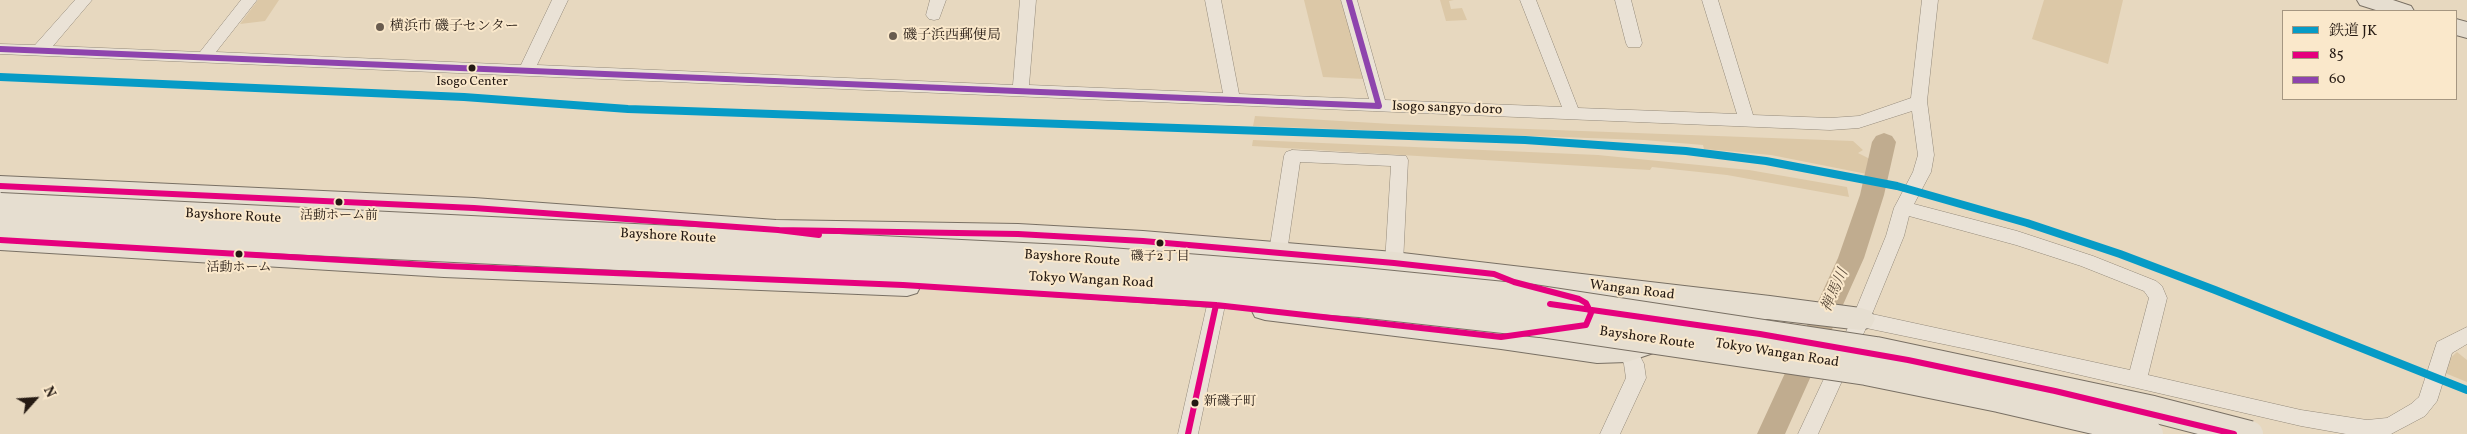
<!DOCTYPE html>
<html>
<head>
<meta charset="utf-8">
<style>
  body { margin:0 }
  #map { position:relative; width:2467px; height:434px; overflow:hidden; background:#e7d8bf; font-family:Vollkorn,"Noto Serif JP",serif }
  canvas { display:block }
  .legend { position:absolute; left:2282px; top:10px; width:175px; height:90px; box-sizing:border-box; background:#fae8cb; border:1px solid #a59681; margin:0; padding:6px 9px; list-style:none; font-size:15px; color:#251a13 }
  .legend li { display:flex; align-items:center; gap:10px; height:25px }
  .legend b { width:25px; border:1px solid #a59681 }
  .north { position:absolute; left:10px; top:374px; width:50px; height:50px; -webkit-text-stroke:4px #fae8cb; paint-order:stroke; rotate:64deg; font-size:14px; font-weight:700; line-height:20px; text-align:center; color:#251a13 }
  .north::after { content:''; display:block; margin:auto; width:18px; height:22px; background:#251a13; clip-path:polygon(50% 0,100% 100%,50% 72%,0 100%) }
</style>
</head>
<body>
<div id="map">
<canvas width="2467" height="434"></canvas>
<ul class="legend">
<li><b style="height:6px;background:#069bc6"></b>鉄道 JK</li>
<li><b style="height:6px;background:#e5007d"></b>85</li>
<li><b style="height:6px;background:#8e44ad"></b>60</li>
</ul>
<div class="north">N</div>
</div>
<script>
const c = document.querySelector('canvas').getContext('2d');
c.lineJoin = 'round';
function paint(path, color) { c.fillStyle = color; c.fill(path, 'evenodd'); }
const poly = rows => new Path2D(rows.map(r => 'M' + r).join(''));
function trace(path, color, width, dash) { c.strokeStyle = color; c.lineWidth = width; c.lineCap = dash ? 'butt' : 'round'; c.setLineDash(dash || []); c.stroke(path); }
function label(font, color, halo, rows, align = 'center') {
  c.font = font + ' Vollkorn,"Noto Serif JP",serif'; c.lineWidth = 4; c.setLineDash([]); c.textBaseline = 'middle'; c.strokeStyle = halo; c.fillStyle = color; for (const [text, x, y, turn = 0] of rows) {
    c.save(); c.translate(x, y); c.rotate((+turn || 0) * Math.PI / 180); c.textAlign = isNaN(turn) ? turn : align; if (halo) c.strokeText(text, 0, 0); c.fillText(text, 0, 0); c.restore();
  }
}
const green = poly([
  [258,0,279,0,265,21,240,24],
  [1304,0,1342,0,1364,79,1323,77],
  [1440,0,1454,0,1449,1,1451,9,1462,8,1467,20,1446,21],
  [2044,0,2123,0,2108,64,2032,39],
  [1255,116,1392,124,1853,141,1863,150,1858,153,1886,167,1882,177,1771,155,1704,149,1703,145,1644,140,1253,126],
  [1253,140,1598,155,1749,170,1847,187,1849,197,1727,175,1652,167,1650,170,1252,146],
  [2457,352,2467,360,2467,382,2445,373,2447,361]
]);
const river = poly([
  [1884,133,1892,136,1896,142,1884,195,1864,258,1785,434,1757,434,1838,258,1860,195,1872,142,1876,136,1884,133]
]);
const minor = poly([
  [75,0,92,0,53,46,200,52,241,0,257,0,216,52,521,65,552,0,568,0,537,65,1013,85,1020,0,1036,0,1029,85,1223,93,1205,0,1221,0,1239,94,1369,99,1341,0,1357,0,1385,100,1562,107,1520,0,1536,0,1578,108,1737,114,1702,0,1718,0,1753,115,1830,118,1859,116,1911,98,1922,0,1938,0,1927,101,1934,155,1931,172,1914,204,2017,231,2093,256,2156,281,2162,286,2167,298,2148,375,2301,410,2367,420,2387,418,2411,404,2419,397,2437,342,2467,327,2467,344,2452,353,2437,401,2425,416,2391,434,2346,434,2301,426,1972,350,1866,328,1818,434,1798,434,1852,319,1886,236,1894,208,1913,172,1918,155,1912,111,1859,128,1830,130,0,54,0,44,35,45,75,0],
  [1909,216,2016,245,2081,266,2144,291,2149,298,2130,370,1872,314,1904,236,1909,216],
  [930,0,946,0,939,19,934,20,929,19,926,15,930,0],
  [1615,0,1631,0,1642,43,1640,47,1628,47,1626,43,1615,0],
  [1292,150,1406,156,1408,160,1403,263,1400,268,1394,270,1388,268,1385,263,1391,166,1300,162,1287,252,1284,257,1278,259,1272,257,1269,252,1284,156,1286,152,1292,150],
  [1216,298,1223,300,1225,305,1198,434,1178,434,1207,305,1209,300,1216,298],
  [1627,342,1634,344,1644,364,1646,378,1620,434,1600,434,1626,378,1624,364,1618,350,1620,344,1627,342]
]);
const highway = poly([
  [2357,0,2393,0,2411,6,2414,11,2379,11,2360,5,2357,0],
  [2456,19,2467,22,2467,38,2456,35,2456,19],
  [0,176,474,198,776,220,1018,224,1143,231,1394,252,1770,296,1861,308,1871,311,1875,319,1871,327,1861,330,1767,319,1703,337,1693,334,1689,326,1693,318,1711,312,1394,274,1143,251,1018,244,795,242,474,218,0,196,0,176],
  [0,230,444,255,907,274,917,277,921,285,917,293,907,296,444,277,0,250,0,230],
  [1265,298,1501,325,1597,339,1627,338,1661,327,1671,331,1675,339,1671,347,1627,362,1597,363,1501,349,1265,320,1255,317,1251,309,1255,301,1265,298]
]);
const highwayBridge = poly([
  [0,206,1084,259,1353,280,1534,298,1876,350,2153,409,2250,434],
  [0,227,805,266,1360,304,1540,324,1866,372,1999,399,2150,434]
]);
const bus1 = poly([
  [0,186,474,208,778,230,819,235],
  [0,240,444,266,903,285,1216,305,1501,337,1586,325,1591,313,1586,303,1579,299,1514,282,1494,274,1394,263,1143,241,1018,234,778,230],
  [1550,304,1760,334,1908,360,2055,391,2234,434],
  [1188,434,1216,305]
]);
const bus2 = poly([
  [1349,0,1379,106],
  [0,49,1379,106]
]);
const rail1 = poly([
  [0,77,464,97,628,109,1525,140,1686,151,1766,161,1897,186,2027,223,2120,254,2215,290,2467,390]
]);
const markers = [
  [380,27,5,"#695c4f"],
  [893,36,5,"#695c4f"],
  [472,68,4.5,"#251a13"],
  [339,202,4.5,"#251a13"],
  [1160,243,4.5,"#251a13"],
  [239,254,4.5,"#251a13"],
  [1195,403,4.5,"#251a13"]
];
const busNames = [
  ["Isogo Center",472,83],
  ["活動ホーム前",339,217],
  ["磯子2丁目",1160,258],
  ["活動ホーム",239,269],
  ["新磯子町",1204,403,"left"]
];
const poiNames = [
  ["横浜市 磯子センター",390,27],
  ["磯子浜西郵便局",903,36]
];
const streetNames = [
  ["Isogo sangyo doro",1447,109,2],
  ["Bayshore Route",233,217,3],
  ["Bayshore Route",668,237,3],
  ["Bayshore Route",1072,259,4],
  ["Tokyo Wangan Road",1091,281,3],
  ["Wangan Road",1632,291,7],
  ["Bayshore Route",1647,339,8],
  ["Tokyo Wangan Road",1777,354,9]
];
const waterNames = [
  ["禅馬川",1836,291,-66]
];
paint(green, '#dcc8a7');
paint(river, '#c0ac8f');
trace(minor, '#948a7b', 1);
trace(highway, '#797064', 2);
paint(minor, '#eae2d6');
paint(highway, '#e6ded0');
trace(highwayBridge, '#797064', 28, []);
trace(highwayBridge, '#e6ded0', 26);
trace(bus1, '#e5007d', 6);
trace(bus2, '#8e44ad', 6);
trace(rail1, '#069bc6', 8);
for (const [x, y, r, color] of markers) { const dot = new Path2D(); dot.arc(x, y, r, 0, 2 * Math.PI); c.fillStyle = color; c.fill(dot); trace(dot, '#fae8cb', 2); }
label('13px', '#251a13', '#fae8cb', busNames);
label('14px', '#251a13', '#fae8cb', poiNames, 'left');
label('14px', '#251a13', '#fae8cb', streetNames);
label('italic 15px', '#5d4d3c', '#fae8cb', waterNames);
</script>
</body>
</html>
